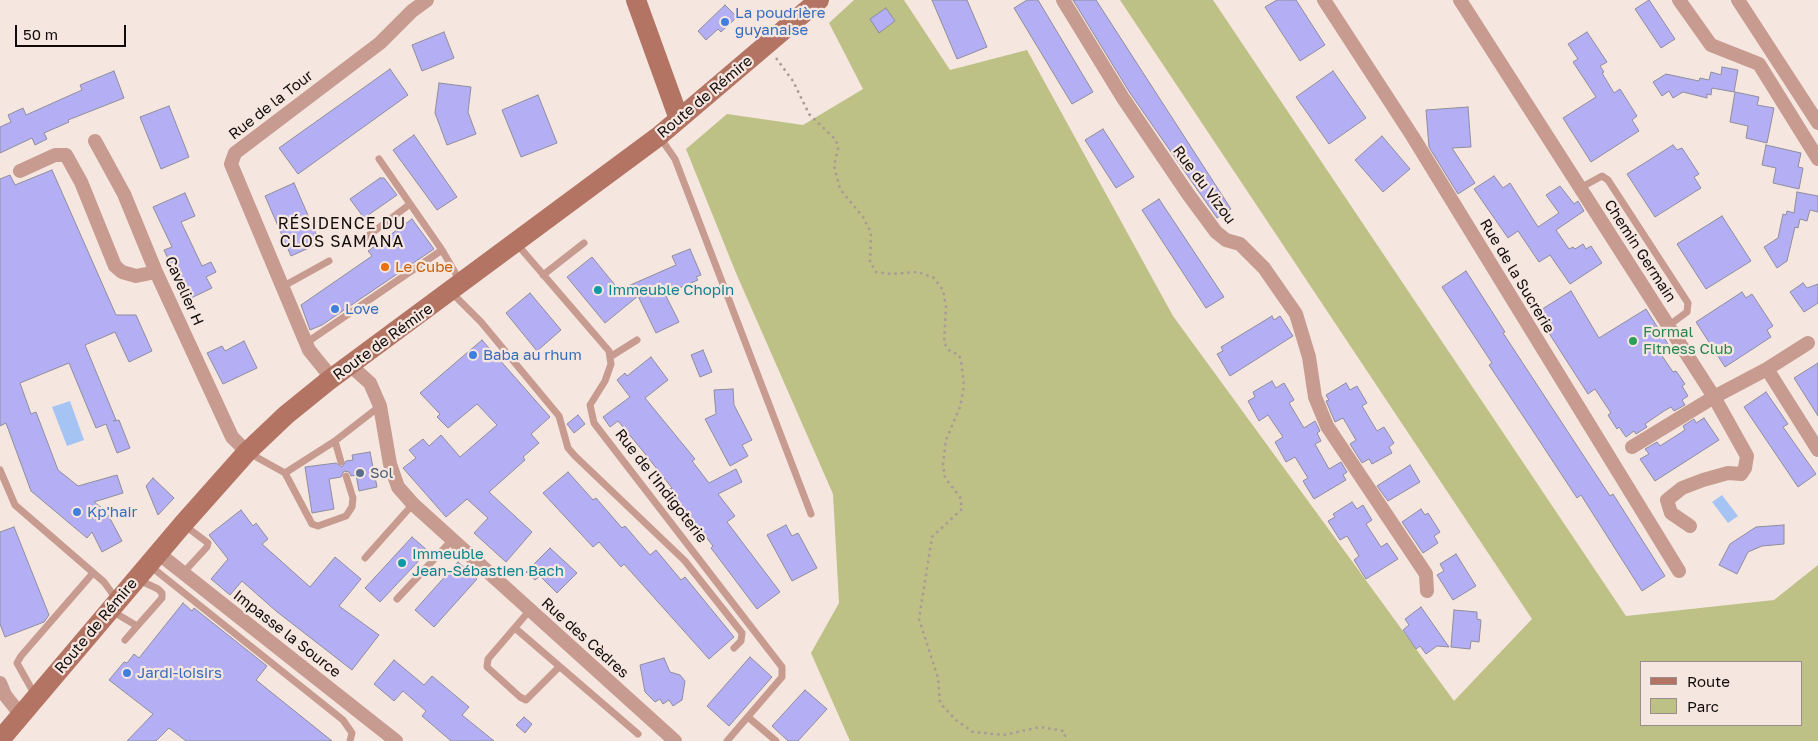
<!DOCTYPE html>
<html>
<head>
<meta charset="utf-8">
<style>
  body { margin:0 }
  #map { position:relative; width:1818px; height:741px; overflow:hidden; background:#f6e6e0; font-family:"Golos Text",sans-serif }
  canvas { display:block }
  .legend { position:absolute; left:1640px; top:661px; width:162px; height:65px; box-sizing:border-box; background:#f6e6e0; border:1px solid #9a8e8a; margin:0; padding:6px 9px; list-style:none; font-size:15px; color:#100b09 }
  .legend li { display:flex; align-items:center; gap:10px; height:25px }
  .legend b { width:25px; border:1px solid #9a8e8a }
  .scale { position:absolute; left:15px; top:25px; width:111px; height:22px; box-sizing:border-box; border:2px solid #100b09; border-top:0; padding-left:6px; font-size:15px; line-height:18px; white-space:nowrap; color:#100b09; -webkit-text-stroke:4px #f6e6e0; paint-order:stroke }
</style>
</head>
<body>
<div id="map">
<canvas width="1818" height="741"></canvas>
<ul class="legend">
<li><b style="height:6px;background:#b37463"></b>Route</li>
<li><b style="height:14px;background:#bdc185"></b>Parc</li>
</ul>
<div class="scale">50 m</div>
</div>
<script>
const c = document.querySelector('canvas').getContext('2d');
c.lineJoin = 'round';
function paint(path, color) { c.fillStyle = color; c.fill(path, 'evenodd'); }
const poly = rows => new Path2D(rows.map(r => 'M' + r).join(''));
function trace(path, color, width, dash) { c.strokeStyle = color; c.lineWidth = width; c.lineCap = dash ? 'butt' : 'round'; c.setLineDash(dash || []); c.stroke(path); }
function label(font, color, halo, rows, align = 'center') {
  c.font = font + ' "Golos Text",sans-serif'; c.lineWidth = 4.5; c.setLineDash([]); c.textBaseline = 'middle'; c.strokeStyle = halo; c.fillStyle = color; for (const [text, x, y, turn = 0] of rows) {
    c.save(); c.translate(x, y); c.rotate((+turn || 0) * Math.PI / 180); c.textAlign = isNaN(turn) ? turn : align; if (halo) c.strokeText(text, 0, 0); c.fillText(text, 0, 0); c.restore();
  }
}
const green = poly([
  [854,0,904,0,950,70,1027,50,1173,316,1454,701,1532,619,1120,0,1213,0,1626,616,1774,600,1818,565,1818,741,850,741,811,653,839,603,833,494,736,273,686,149,727,114,803,125,863,89,829,23],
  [1642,662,1802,662,1802,725,1642,725]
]);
const water = poly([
  [70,401,84,440,67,446,52,407],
  [1722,495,1738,516,1728,523,1712,502]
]);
const building = poly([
  [932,0,967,0,987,47,957,59,932,0],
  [1027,0,1038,0,1093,92,1072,104,1014,8,1027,0],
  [1073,0,1096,0,1231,209,1217,218,1130,93,1073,0],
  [1277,0,1296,0,1325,45,1300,61,1265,7,1277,0],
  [1649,0,1675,39,1661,48,1635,9,1649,0],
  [725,5,737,17,721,32,718,29,706,40,698,31,725,5],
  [886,8,895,21,879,33,870,19,886,8],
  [444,32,454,58,422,71,412,45,444,32],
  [1587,32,1607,62,1600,66,1604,72,1602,73,1614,93,1620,89,1637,116,1632,120,1639,131,1591,162,1563,118,1596,97,1573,62,1578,59,1568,44,1587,32],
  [1722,67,1738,70,1734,92,1712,88,1711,95,1707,94,1707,98,1683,92,1673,98,1669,91,1662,96,1653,82,1666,74,1699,81,1700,78,1709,80,1711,72,1721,75,1722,67],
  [390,69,408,95,298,174,279,148,390,69],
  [114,71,124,98,68,120,69,122,44,133,47,139,35,145,32,138,0,153,0,127,11,122,8,115,23,108,26,115,82,90,80,85,114,71],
  [1333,71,1366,118,1329,144,1296,97,1333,71],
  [439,83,471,87,468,112,476,134,447,145,435,113,439,83],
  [1735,92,1759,97,1757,105,1774,108,1767,143,1746,138,1748,126,1730,122,1735,92],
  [538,95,557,143,521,157,502,110,538,95],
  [169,106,189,157,161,169,140,117,169,106],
  [1468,107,1471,147,1452,148,1475,183,1458,194,1429,147,1426,110,1468,107],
  [1103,129,1134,177,1116,188,1085,140,1103,129],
  [414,135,457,197,437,210,393,150,414,135],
  [1382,136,1410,169,1383,192,1355,160,1382,136],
  [1673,145,1677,150,1682,148,1699,174,1694,177,1701,188,1655,217,1627,174,1673,145],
  [1766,145,1801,153,1798,167,1803,168,1799,189,1773,183,1776,168,1762,165,1766,145],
  [52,170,116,315,136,315,152,351,129,362,115,332,85,345,116,420,113,421,119,420,130,448,117,453,106,424,96,428,69,363,20,383,31,414,36,412,58,470,78,486,117,475,123,493,94,502,106,511,122,541,102,552,92,532,87,538,31,491,6,423,0,426,0,179,10,175,15,185,52,170],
  [1494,176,1503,188,1510,183,1538,227,1559,213,1546,195,1560,186,1574,204,1578,201,1584,211,1556,230,1569,249,1573,247,1575,249,1583,244,1586,249,1591,246,1602,263,1570,284,1550,255,1539,262,1518,231,1508,238,1474,189,1494,176],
  [380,178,384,178,397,195,364,218,350,199,380,178],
  [294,183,320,243,291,256,265,196,294,183],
  [1797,192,1818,196,1818,212,1810,210,1807,221,1800,219,1798,228,1795,227,1787,261,1777,268,1764,247,1778,238,1783,214,1786,215,1787,211,1794,213,1797,192],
  [185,193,195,216,181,222,202,266,211,262,216,272,206,277,212,288,187,300,164,250,172,247,153,207,185,193],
  [1159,199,1224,297,1206,308,1142,210,1159,199],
  [1722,216,1751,261,1706,289,1677,244,1722,216],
  [412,219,434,249,322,325,310,330,301,305,372,256,368,251,412,219],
  [690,249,701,275,696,277,698,280,665,294,679,322,656,333,638,296,605,323,567,277,592,257,619,290,676,265,672,256,690,249],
  [1466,271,1505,332,1503,333,1610,496,1613,494,1665,576,1642,591,1581,495,1577,498,1529,425,1489,365,1492,363,1442,287,1466,271],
  [1803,283,1807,288,1818,284,1818,303,1804,312,1790,292,1803,283],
  [1571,291,1599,338,1646,309,1668,344,1658,350,1673,372,1676,371,1685,384,1682,386,1688,396,1682,400,1685,405,1674,411,1671,407,1664,411,1645,424,1647,427,1636,434,1634,431,1626,437,1619,427,1617,429,1608,415,1611,413,1595,389,1588,394,1536,313,1571,291],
  [1742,292,1746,298,1752,294,1773,326,1767,330,1771,337,1725,367,1696,322,1742,292],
  [530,293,561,330,537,351,506,313,530,293],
  [1272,316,1274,320,1280,316,1293,336,1230,376,1217,354,1223,351,1221,347,1272,316],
  [482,340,550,417,531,434,539,443,523,457,525,460,489,492,532,532,506,562,474,533,488,518,467,499,446,517,403,468,416,458,409,450,423,439,429,446,441,435,460,457,497,425,477,404,448,428,437,417,440,414,420,393,482,340],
  [244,341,257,368,223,384,207,353,222,346,225,351,244,341],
  [703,350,712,372,700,377,691,355,703,350],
  [651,357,668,380,645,398,695,459,692,461,709,483,736,469,742,482,718,494,735,516,727,522,780,592,757,609,711,548,713,546,681,505,669,489,672,488,642,450,618,421,610,427,603,417,630,397,617,380,625,373,627,376,651,357],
  [1818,363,1818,416,1794,378,1818,363],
  [1272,381,1276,388,1284,383,1294,400,1289,403,1304,428,1315,421,1320,431,1317,433,1321,441,1315,444,1329,469,1341,462,1347,472,1343,475,1346,480,1314,499,1303,481,1308,478,1295,457,1286,462,1275,442,1283,437,1268,415,1259,421,1248,401,1255,397,1253,392,1272,381],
  [1346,383,1350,390,1357,386,1367,403,1362,406,1377,431,1384,427,1394,443,1389,447,1392,453,1372,464,1369,459,1362,463,1350,444,1356,440,1343,418,1335,422,1326,401,1329,400,1326,395,1346,383],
  [733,389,734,405,752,440,742,445,748,456,730,466,705,419,716,414,714,390,733,389],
  [1766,392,1788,424,1783,427,1816,474,1798,487,1744,407,1766,392],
  [578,415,585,424,574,433,567,424,578,415],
  [1704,418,1719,440,1655,481,1640,459,1649,454,1645,449,1657,442,1660,446,1685,430,1683,426,1694,419,1696,423,1704,418],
  [370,452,377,487,359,491,356,475,351,476,349,472,344,471,341,477,329,479,334,509,312,513,305,467,336,463,342,467,346,461,353,460,352,455,370,452],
  [1410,465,1420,482,1388,501,1377,486,1410,465],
  [568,472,593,500,596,498,622,528,625,526,650,555,656,550,681,580,685,577,734,637,709,659,624,564,621,567,599,542,593,547,543,493,568,472],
  [153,478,174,498,158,515,146,486,153,478],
  [1352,502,1357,509,1363,505,1372,520,1366,524,1381,547,1387,543,1398,559,1366,579,1354,560,1359,556,1347,536,1340,540,1328,521,1335,517,1333,514,1352,502],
  [1421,509,1425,515,1428,513,1440,532,1434,536,1438,543,1423,553,1402,522,1421,509],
  [241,510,253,526,256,523,268,539,262,544,310,587,335,557,361,579,339,606,379,635,352,670,276,611,242,581,230,595,211,579,228,559,209,535,241,510],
  [786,525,792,536,798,533,817,568,792,581,767,535,786,525],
  [1784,525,1784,544,1762,546,1748,552,1737,574,1719,565,1730,544,1756,527,1784,525],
  [14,527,49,615,44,622,5,637,0,624,0,532,14,527],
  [412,537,428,551,380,602,365,588,412,537],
  [550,548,577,573,557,593,540,576,535,580,526,572,550,548],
  [1456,554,1476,586,1453,600,1437,575,1444,571,1440,564,1456,554],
  [458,562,477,579,434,627,415,610,458,562],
  [183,603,192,611,194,608,267,666,256,680,332,741,186,741,169,728,156,741,127,741,153,714,109,680,124,662,127,663,134,654,139,658,183,603],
  [1421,607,1449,647,1437,646,1426,654,1420,646,1416,649,1403,630,1409,625,1405,619,1421,607],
  [1454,610,1477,612,1477,619,1481,620,1479,642,1471,641,1470,649,1451,647,1454,610],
  [750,657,772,677,729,726,707,706,750,657],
  [664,658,670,672,680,675,685,681,682,700,673,706,669,700,663,704,660,699,655,702,645,692,640,665,664,658],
  [394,660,424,685,432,676,469,707,462,715,494,741,451,741,422,716,426,711,403,691,394,701,374,684,394,660],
  [805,690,827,709,798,741,788,741,772,726,805,690],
  [524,717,532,724,525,733,516,725,524,717]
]);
const path = poly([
  [776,58,793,81,809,114,836,140,838,149,834,166,840,189,863,217,871,233,870,262,876,272,891,274,918,272,934,278,943,290,946,307,944,343,950,351,959,355,961,360,964,386,960,407,946,440,943,465,945,478,960,497,962,509,932,537,919,619,938,678,940,703,956,720,973,732,1004,735,1040,727,1064,731,1066,741]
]);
const lane = poly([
  [659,136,675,159,811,514],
  [379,159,442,250,460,281],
  [1580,188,1602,176,1608,180,1688,303,1687,312,1668,326],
  [364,239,410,204],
  [516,243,609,351,611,364,605,381,590,405,594,423,782,667,782,677,727,741],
  [543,275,584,243],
  [282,287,329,261],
  [451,292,481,322,559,416,568,448,575,456,685,561,742,633,741,641,734,648],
  [306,343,442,250],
  [610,357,637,340],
  [249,453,285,473,312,524,318,526,346,516,352,507,353,498,346,476],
  [341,462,335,441,380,406],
  [0,470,15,505,104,582,117,600],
  [285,473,335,441],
  [365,558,413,504],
  [149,565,343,720,352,733,350,741],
  [184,572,207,547,208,543,184,525],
  [397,599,452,540],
  [530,610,488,659,487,667,520,697,526,700,559,667],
  [112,611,137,626],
  [515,628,638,734],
  [125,640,162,598,162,593,158,589,139,580],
  [35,695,17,663,21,656,93,573],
  [748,717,776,741]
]);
const street = poly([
  [1063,0,1123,98,1188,194,1216,232,1226,240,1240,244,1264,268,1296,314,1309,357,1315,397,1327,426,1426,574,1427,591],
  [1324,0,1413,137,1679,571],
  [1460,0,1714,397,1747,456,1745,468,1741,474,1728,473,1703,480,1682,488,1667,500,1671,513,1690,526],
  [1679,0,1711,45,1759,64,1818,159],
  [1738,0,1818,123],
  [95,141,124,194,156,272,232,437,247,452],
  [20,171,55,155,66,155,81,182,115,266,122,272,136,276,156,272],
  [351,366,370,383,380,406,390,464,398,487,413,504,675,741],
  [1767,369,1818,450],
  [328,381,326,371,309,350,231,164,235,153,380,43,412,11,427,0],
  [1632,447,1714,397,1767,369,1808,343],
  [158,553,396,741],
  [0,683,5,695,21,715]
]);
const secondary = poly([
  [636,0,679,119],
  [0,740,183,524,247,452,286,415,328,381,659,136,819,0]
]);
const markers = [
  [725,22,5,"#3f7fe0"],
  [385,267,5,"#e8710a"],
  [598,290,5,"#0f9aa8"],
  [335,309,5,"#3f7fe0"],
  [1633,341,5,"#2e9e5b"],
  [473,355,5,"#3f7fe0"],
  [360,473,5,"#5c6f8a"],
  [77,512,5,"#3f7fe0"],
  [402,563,5,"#0f9aa8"],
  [127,673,5,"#3f7fe0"]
];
const shopNames = [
  ["La poudrière",735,13],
  ["guyanaise",735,30],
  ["Love",345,309],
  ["Baba au rhum",483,355],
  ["Kp'hair",87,512],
  ["Jardi-loisirs",137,673]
];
const streetNames = [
  ["Route de Rémire",705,97,-40],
  ["Rue de la Tour",271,105,-38],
  ["Rue du Vizou",1204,185,53],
  ["Chemin Germain",1640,251,57],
  ["Rue de la Sucrerie",1517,276,59],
  ["Cavelier H",184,291,66],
  ["Route de Rémire",383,342,-36],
  ["Rue de l'Indigoterie",661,486,52],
  ["Route de Rémire",96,626,-50],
  ["Impasse la Source",287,634,38],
  ["Rue des Cèdres",585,638,42]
];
const foodNames = [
  ["Le Cube",395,267]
];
const cultureNames = [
  ["Immeuble Chopin",608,290],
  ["Immeuble",412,554],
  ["Jean-Sébastien Bach",412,571]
];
const leisureNames = [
  ["Formal",1643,332],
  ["Fitness Club",1643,349]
];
const serviceNames = [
  ["Sol",370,473]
];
const neighbourhoodNames = [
  ["RÉSIDENCE DU",342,224],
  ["CLOS SAMANA",342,242]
];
paint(green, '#bdc185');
paint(water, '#a5c4f3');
paint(building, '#b4aff5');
trace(building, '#8e8d9b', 1);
trace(path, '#a79b96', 2.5, [2.5, 4]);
trace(lane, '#c79b8f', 7);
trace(street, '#c79b8f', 14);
trace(secondary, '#b37463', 20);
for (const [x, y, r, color] of markers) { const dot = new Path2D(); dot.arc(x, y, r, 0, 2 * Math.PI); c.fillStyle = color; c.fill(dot); trace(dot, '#f6e6e0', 2); }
label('15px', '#366cbe', '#f6e6e0', shopNames, 'left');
label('15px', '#100b09', '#f6e6e0', streetNames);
label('15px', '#c56008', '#f6e6e0', foodNames, 'left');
label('15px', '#0d838f', '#f6e6e0', cultureNames, 'left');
label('15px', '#27864d', '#f6e6e0', leisureNames, 'left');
label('15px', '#4e5e75', '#f6e6e0', serviceNames, 'left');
c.letterSpacing = '1px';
label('16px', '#100b09', '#f6e6e0', neighbourhoodNames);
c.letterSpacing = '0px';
</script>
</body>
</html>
